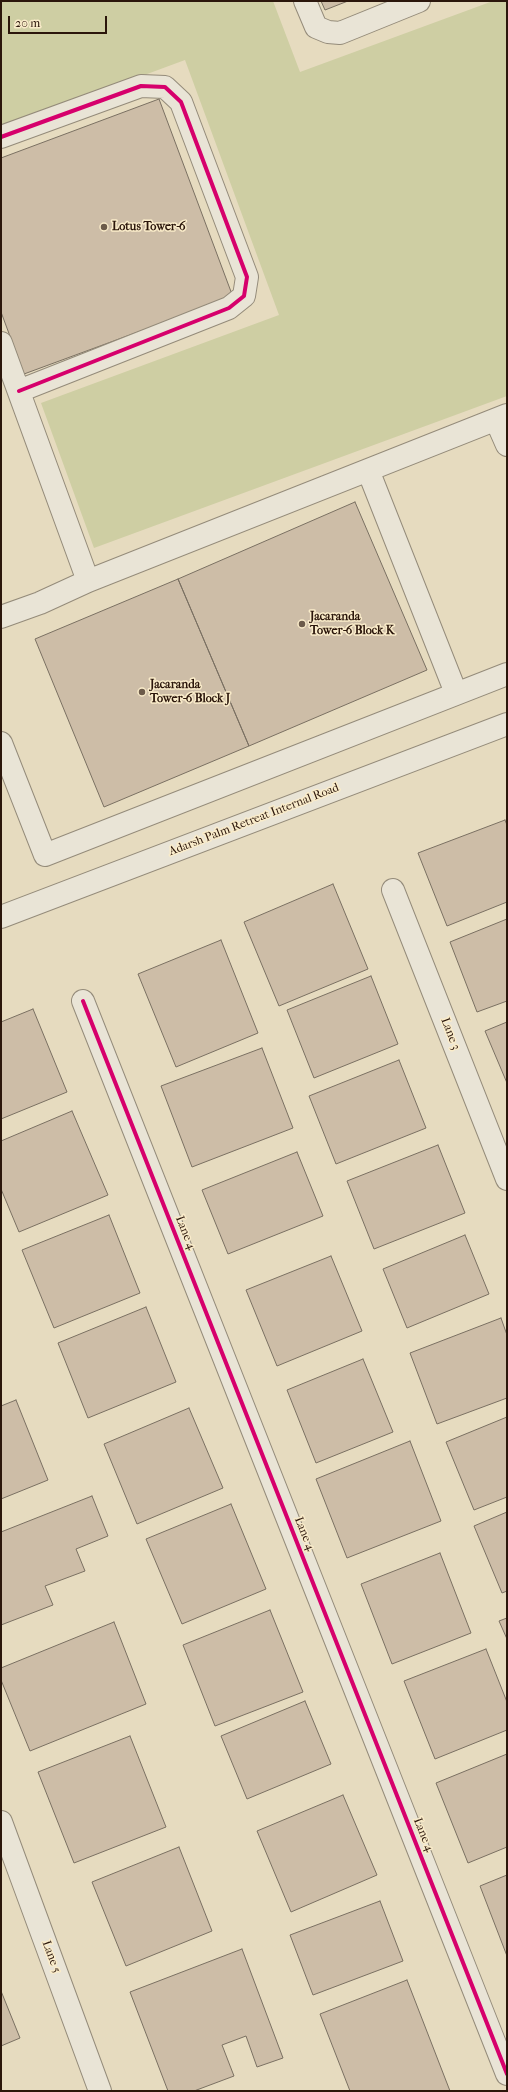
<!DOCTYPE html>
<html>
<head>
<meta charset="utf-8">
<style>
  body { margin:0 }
  #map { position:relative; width:508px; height:2092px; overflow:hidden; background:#e6dbbf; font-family:"IM FELL French Canon",serif }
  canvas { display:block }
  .frame { position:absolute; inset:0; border:2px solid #2b160b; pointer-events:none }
  .scale { position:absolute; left:8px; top:16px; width:99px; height:18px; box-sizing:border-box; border:2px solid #2b160b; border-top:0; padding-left:5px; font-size:12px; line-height:14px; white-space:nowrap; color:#2b160b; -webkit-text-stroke:3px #faecca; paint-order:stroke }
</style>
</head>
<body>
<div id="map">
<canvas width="508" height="2092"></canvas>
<div class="frame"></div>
<div class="scale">20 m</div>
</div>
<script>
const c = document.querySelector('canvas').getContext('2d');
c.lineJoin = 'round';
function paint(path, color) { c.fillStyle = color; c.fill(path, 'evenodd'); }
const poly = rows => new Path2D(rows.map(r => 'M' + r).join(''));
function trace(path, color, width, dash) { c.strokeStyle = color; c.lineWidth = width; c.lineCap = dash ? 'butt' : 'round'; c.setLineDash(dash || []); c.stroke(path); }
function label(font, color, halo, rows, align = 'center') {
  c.font = font + ' "IM FELL French Canon",serif'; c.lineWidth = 3; c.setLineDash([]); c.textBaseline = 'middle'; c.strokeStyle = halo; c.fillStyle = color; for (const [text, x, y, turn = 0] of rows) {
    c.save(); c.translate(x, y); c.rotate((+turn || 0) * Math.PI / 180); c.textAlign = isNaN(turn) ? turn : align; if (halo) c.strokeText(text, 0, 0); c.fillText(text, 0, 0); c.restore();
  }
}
const green = poly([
  [1,1,273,1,300,72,493,1,507,1,507,396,94,548,41,403,279,315,185,60,1,128]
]);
const building = poly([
  [321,1,348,1,325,10,321,1],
  [159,99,233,297,24,374,1,312,1,158,159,99],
  [355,502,427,670,249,746,178,579,355,502],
  [178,579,249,746,104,807,35,639,178,579],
  [505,820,507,825,507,902,447,926,418,853,505,820],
  [333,884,368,969,279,1006,244,922,333,884],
  [507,919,507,1001,477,1012,450,942,507,919],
  [221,940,258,1033,176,1067,138,974,221,940],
  [371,976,398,1044,314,1078,287,1010,371,976],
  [33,1009,67,1092,1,1119,1,1022,33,1009],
  [507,1022,507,1083,485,1031,507,1022],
  [262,1048,293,1128,192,1167,161,1086,262,1048],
  [399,1060,426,1128,336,1164,309,1096,399,1060],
  [72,1111,108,1195,19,1232,1,1189,1,1141,72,1111],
  [438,1145,465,1213,374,1249,347,1181,438,1145],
  [297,1152,323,1216,228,1254,202,1190,297,1152],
  [109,1215,140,1293,54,1328,22,1250,109,1215],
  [465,1235,489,1294,407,1328,383,1269,465,1235],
  [331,1256,362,1331,277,1366,246,1290,331,1256],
  [146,1307,176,1382,88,1418,58,1343,146,1307],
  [501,1318,507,1335,507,1398,437,1424,410,1353,501,1318],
  [363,1359,393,1432,316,1463,287,1390,363,1359],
  [16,1400,48,1480,1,1499,1,1406,16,1400],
  [189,1408,223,1488,137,1524,104,1444,189,1408],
  [507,1417,507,1497,474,1510,446,1442,507,1417],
  [410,1441,441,1521,347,1558,316,1479,410,1441],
  [92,1496,108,1536,76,1549,85,1571,45,1586,53,1605,1,1625,1,1532,92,1496],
  [231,1504,266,1589,182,1624,146,1539,231,1504],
  [507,1512,507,1591,502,1593,474,1526,507,1512],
  [440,1553,471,1633,392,1664,361,1584,440,1553],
  [270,1610,303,1692,215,1726,183,1645,270,1610],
  [507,1618,507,1639,499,1621,507,1618],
  [114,1622,146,1704,30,1751,1,1680,1,1668,114,1622],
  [486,1649,507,1702,507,1730,435,1759,404,1681,486,1649],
  [305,1701,331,1764,247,1799,221,1736,305,1701],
  [130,1736,166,1827,74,1863,38,1772,130,1736],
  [507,1754,507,1847,468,1863,436,1783,507,1754],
  [343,1795,377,1875,291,1912,257,1831,343,1795],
  [179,1847,212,1931,126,1966,92,1882,179,1847],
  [507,1875,507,1956,480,1886,507,1875],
  [380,1901,403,1961,313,1995,290,1935,380,1901],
  [242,1949,283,2058,257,2067,246,2036,222,2045,234,2076,194,2091,168,2091,130,1992,242,1949],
  [407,1980,450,2091,350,2091,320,2014,407,1980],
  [1,1991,20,2038,1,2046,1,1991]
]);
const street = poly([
  [305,1,316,27,328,32,340,33,419,1],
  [1,137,141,86,165,87,181,102,247,277,244,296,229,308,19,391],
  [1,343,88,581],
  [496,420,507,445],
  [368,470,456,693],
  [1,617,40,603,88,581,507,415],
  [1,743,45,855,507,674],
  [393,890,507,1179],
  [1,917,507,724],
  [83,1001,507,2074],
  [1,1822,100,2091]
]);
const cycleway = poly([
  [1,137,141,86,165,87,181,102,247,277,244,296,229,308,19,391],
  [83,1001,507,2074]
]);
const markers = [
  [104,227,4,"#6c5b4a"],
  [302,624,4,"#6c5b4a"],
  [142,692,4,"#6c5b4a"]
];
const poiNames = [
  ["Lotus Tower-6",112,227],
  ["Jacaranda",310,617],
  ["Tower-6 Block K",310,631],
  ["Jacaranda",150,685],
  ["Tower-6 Block J",150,699]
];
const streetNames = [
  ["Adarsh Palm Retreat Internal Road",254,820,-21],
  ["Lane 3",450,1034,69],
  ["Lane 4",185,1233,68],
  ["Lane 4",304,1534,68],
  ["Lane 4",423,1835,68],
  ["Lane 5",51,1957,70]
];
paint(green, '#cecea3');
paint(building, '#cdbda7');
trace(building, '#7a7062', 1);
trace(street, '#948b7a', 24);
trace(street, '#e9e4d6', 22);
trace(cycleway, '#d6006c', 4);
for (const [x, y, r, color] of markers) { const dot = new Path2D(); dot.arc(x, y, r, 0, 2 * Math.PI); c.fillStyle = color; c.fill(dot); trace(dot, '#faecca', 1.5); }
label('bold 12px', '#2b160b', '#faecca', poiNames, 'left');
label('12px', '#2b160b', '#faecca', streetNames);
</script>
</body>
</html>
